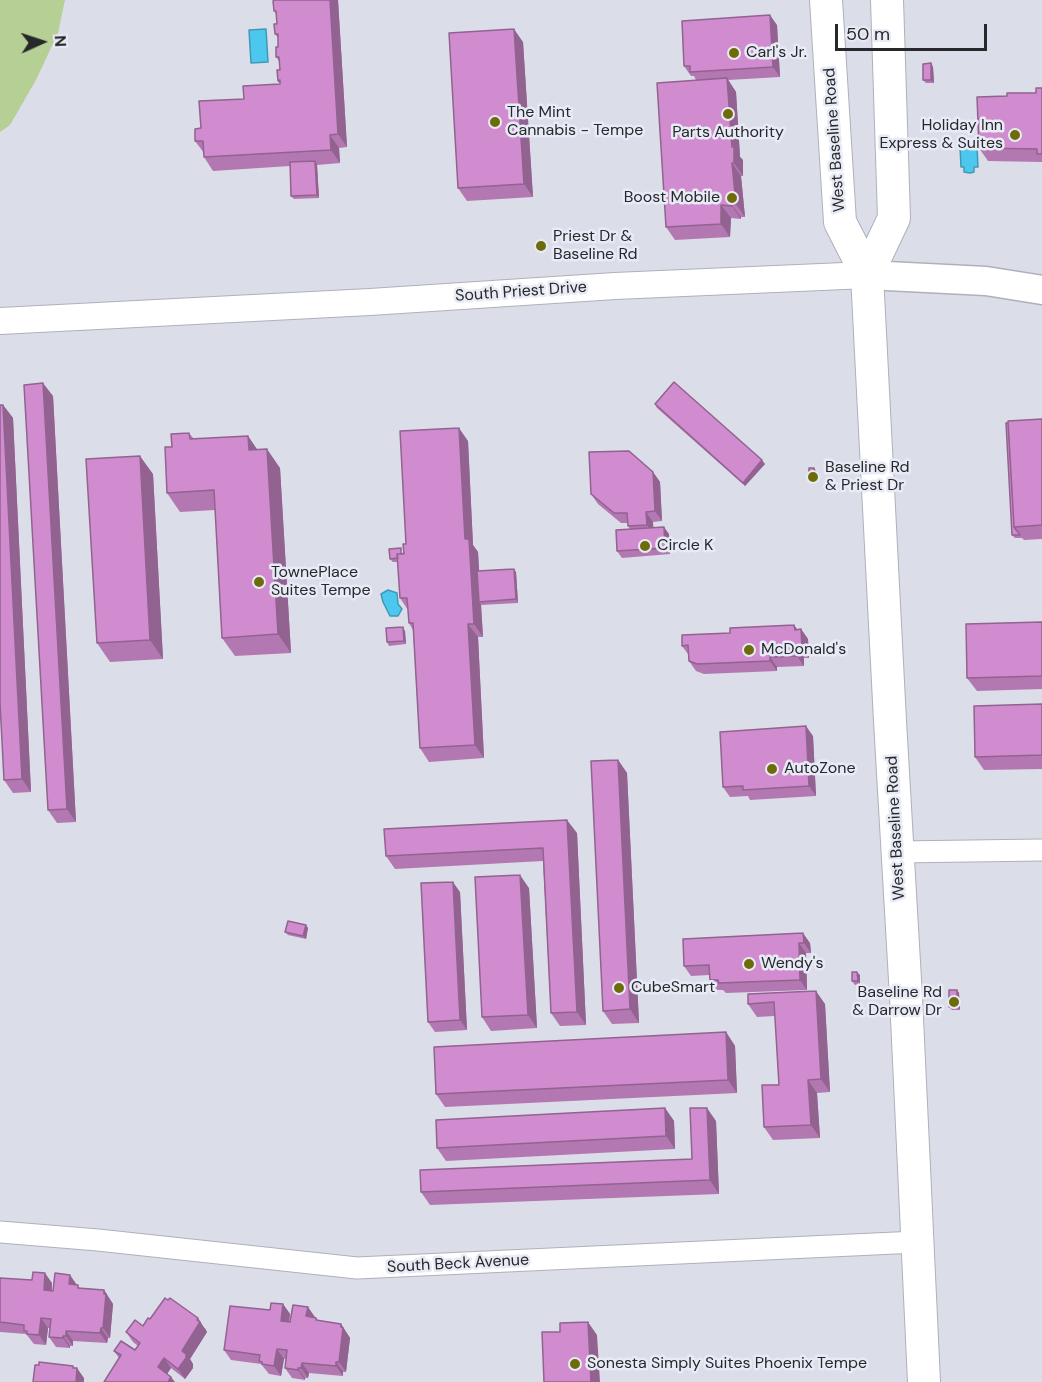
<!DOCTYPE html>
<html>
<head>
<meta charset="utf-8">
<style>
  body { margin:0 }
  #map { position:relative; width:1042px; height:1382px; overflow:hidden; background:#dbdee8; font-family:"DM Sans",sans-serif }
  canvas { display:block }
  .north { position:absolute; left:12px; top:12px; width:60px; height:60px; -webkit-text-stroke:4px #e8ebf5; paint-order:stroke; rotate:87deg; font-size:16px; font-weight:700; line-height:24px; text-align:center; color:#27282b }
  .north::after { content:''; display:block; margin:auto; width:21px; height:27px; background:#27282b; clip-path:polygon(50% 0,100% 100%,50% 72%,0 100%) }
  .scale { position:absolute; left:835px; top:24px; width:152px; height:27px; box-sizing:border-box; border:3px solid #27282b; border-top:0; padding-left:8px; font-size:18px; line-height:21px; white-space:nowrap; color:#27282b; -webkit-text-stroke:4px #e8ebf5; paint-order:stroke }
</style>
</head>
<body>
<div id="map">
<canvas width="1042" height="1382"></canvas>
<div class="north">N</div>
<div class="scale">50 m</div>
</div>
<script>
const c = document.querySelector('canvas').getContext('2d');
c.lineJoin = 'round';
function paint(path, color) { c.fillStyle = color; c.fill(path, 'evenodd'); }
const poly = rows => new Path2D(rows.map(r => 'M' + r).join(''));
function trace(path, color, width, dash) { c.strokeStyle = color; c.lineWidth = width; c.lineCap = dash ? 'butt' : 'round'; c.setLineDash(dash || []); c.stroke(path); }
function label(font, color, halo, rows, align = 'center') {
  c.font = font + ' "DM Sans",sans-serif'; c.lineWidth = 5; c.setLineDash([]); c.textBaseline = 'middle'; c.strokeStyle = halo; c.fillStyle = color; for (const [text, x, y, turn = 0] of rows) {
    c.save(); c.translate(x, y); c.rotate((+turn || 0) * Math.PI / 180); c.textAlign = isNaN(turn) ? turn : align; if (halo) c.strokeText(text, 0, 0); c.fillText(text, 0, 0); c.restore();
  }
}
const green = poly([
  [0,0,65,0,58,33,36,80,10,125,0,132]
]);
const water = poly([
  [266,29,268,62,251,63,249,30,266,29],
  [968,140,973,142,974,147,977,147,978,167,974,167,974,172,970,173,964,172,964,167,961,167,960,147,963,147,963,142,968,140],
  [388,590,397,593,398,604,402,609,398,616,390,616,383,602,381,594,388,590]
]);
const minor = poly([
  [898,852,1042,850],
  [0,1232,98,1240,357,1268,917,1242]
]);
const tertiary = poly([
  [0,321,370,302,615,286,867,275]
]);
const secondary = poly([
  [867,275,986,281,1042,290]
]);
const primary = poly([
  [826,0,840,222,867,275,890,721,906,997,924,1382],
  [867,275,894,218,887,0]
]);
const wall = poly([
  [275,0,338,0,347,147,339,148,340,163,317,165,319,198,294,199,291,196,290,166,213,171,204,157,204,153,195,141,201,128,244,99,280,84,278,81,280,70,279,61,276,57,278,47,278,38,275,34,277,24,277,15,274,11],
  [777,25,780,77,728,80,736,92,740,157,743,160,743,176,741,176,745,217,741,217,741,219,731,218,730,237,675,240,666,227,696,80,694,76,691,76,684,66],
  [523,42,533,197,467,201,458,188],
  [931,63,933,67,934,83,926,83,923,80],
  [1042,88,1042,162,988,161,979,148,1007,96,1036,93],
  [53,396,76,822,57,823,48,810],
  [655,404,765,464,745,486,657,408],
  [3,405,13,418,31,792,13,793,4,780],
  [1042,419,1042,539,1024,540,1022,538,1015,538,1012,535],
  [189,433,194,439,248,436,257,450,280,468,291,653,235,656,222,638,215,510,180,512,167,493,172,447],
  [468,441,473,545,478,552,479,571,516,572,518,603,481,605,483,637,478,637,484,758,429,762,420,748,413,630,409,623,408,610,400,598,398,562,393,562,390,559,404,552,406,544],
  [814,468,816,471,817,481,811,481,809,478],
  [653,472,660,482,662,521,653,522,653,528,669,534,670,554,622,558,617,551,630,529,628,526,628,523,621,523,598,504,591,494],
  [153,474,163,659,110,662,97,643],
  [1042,622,1042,689,977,691,967,678],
  [801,629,808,639,809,658,804,658,804,666,777,667,777,671,704,674,696,671,689,661,688,654,682,646],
  [405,631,406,644,389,646,387,642],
  [1042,704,1042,769,984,770,975,757],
  [813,736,816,796,750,800,748,796,730,797,723,787],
  [618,760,627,773,639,1023,612,1024,603,1011],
  [577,833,586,1025,560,1026,551,1013,543,861,395,869,386,856],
  [529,888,537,1028,491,1031,482,1017],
  [460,892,467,1030,435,1032,428,1022],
  [308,928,306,939,288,935,285,932],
  [683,939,810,943,811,953,806,953,807,990,726,993,723,990,717,990,710,980,709,975,691,976,684,966],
  [860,975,860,984,855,985,852,981],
  [957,990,959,993,960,1010,952,1010,949,1007],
  [748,994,825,1004,830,1092,817,1093,820,1138,773,1140,764,1127,779,1085,775,1016,757,1017,748,1004],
  [726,1032,735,1046,737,1093,445,1107,436,1094],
  [665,1108,674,1121,675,1149,446,1161,437,1148],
  [716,1121,719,1194,430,1205,421,1192,692,1159],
  [0,1278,32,1280,52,1283,52,1290,77,1285,80,1288,104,1290,113,1304,110,1338,108,1338,107,1343,73,1341,73,1346,70,1346,70,1348,56,1347,49,1337,50,1328,48,1328,46,1345,34,1344,26,1334,0,1332],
  [283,1304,290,1314,289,1322,315,1317,318,1320,341,1324,350,1338,346,1372,343,1372,343,1376,309,1373,308,1378,305,1378,305,1380,292,1378,285,1368,286,1359,284,1359,281,1376,269,1374,261,1364,231,1360,224,1350,270,1310],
  [143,1326,205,1328,207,1332,190,1359,193,1364,193,1368,185,1379,171,1368,167,1374,119,1358,114,1351,135,1350,138,1346,133,1342,126,1332]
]);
const shadedWall = poly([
  [330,0,338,0,347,147,338,134],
  [770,15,777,25,780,77,773,67],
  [514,29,523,42,533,197,524,184],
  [931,63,933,67,934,83,931,80],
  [727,78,736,92,740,157,743,160,743,176,734,163,732,147],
  [330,135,339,148,340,163,331,150],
  [315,161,317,164,319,198,317,195],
  [732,163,741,176,745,217,736,204],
  [731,204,741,217,741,219,732,206],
  [721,205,731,218,730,237,721,224],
  [43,383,53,396,76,822,67,809],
  [3,405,13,418,31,792,22,779],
  [459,428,468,441,473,545,478,552,481,602,479,602,481,605,483,637,474,624,465,539],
  [248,436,261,455,249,450],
  [267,449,280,468,291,653,278,634],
  [140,456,153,474,163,659,150,640],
  [762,460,765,464,745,486,743,483],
  [814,468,816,471,817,481,814,477],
  [653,472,660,482,662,521,655,511],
  [646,512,653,522,654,535,647,525],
  [664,527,669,534,670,554,665,548],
  [514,569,516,572,518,603,516,599],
  [468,624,478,637,484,758,475,745],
  [794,625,801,634,801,629,808,639,809,658,802,648,795,630],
  [403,627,405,631,406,644,404,641],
  [797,648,804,658,804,666,797,656],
  [770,657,777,667,777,671,770,661],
  [806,726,813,736,816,796,809,786],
  [618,760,627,773,639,1023,630,1009],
  [567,820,577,833,586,1025,577,1012],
  [520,875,529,888,537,1028,528,1015],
  [453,882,460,892,467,1030,460,1020],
  [306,925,308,928,306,939,303,936],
  [803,933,810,943,811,953,804,943],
  [799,943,806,953,807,990,800,980],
  [857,972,860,975,860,984,858,981],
  [957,990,959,993,960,1010,957,1006],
  [816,991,825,1004,830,1092,821,1079],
  [726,1032,735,1046,737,1093,728,1080],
  [808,1080,817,1093,820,1138,811,1125],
  [665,1108,674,1121,675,1149,666,1136],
  [707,1108,716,1121,719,1194,710,1180],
  [45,1273,52,1283,51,1300,44,1290],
  [70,1275,77,1285,76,1294,69,1284],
  [104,1290,113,1304,110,1338,103,1328],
  [283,1304,290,1314,288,1331,281,1321],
  [308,1307,315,1317,313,1326,306,1316],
  [41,1318,48,1328,46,1345,39,1335],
  [198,1318,207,1332,190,1359,193,1364,193,1368,185,1379,178,1369,182,1351],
  [588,1322,597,1335,600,1382,591,1382],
  [341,1324,350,1338,346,1372,339,1362],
  [101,1328,108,1338,107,1343,100,1333],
  [66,1331,73,1341,73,1346,66,1336],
  [63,1336,70,1346,70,1348,63,1338],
  [277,1349,284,1359,281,1376,274,1366],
  [164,1358,171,1368,165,1377,158,1367],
  [336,1362,343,1372,343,1376,336,1366],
  [302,1363,309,1373,308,1378,301,1368],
  [73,1366,77,1372,77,1368,84,1378,84,1382,76,1382],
  [298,1368,305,1378,305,1380,298,1370],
  [171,1377,175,1382,168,1382]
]);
const building = poly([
  [275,0,330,0,338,134,330,135,331,150,204,157,203,141,195,141,195,129,201,128,199,101,244,99,243,86,280,84,280,80,278,81,277,70,280,70,279,57,276,57,276,47,278,47,278,34,275,34,274,24,277,24,276,11,274,11,273,1,275,0],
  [770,15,773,67,690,72,690,66,684,66,682,21,770,15],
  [514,29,524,184,458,188,449,33,514,29],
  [931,63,931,80,923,80,923,64,931,63],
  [727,78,732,147,734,147,734,163,732,163,736,204,731,204,732,206,721,205,721,224,666,227,657,83,727,78],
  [1036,88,1042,88,1042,154,1037,154,1037,149,979,148,977,97,1007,96,1007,93,1036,93,1036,88],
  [315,161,317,195,291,196,290,162,315,161],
  [674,382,762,460,743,483,655,404,674,382],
  [43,383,67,809,48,810,24,385,43,383],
  [0,405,3,405,22,779,4,780,0,703,0,405],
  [1042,419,1042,525,1014,527,1008,421,1042,419],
  [1006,423,1008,423,1014,527,1020,535,1012,535,1006,423],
  [459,428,465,539,469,539,474,624,468,624,475,745,420,748,413,623,409,623,407,598,400,598,397,554,404,554,403,544,406,544,400,431,459,428],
  [189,433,190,439,248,436,249,450,267,449,278,634,222,638,214,490,167,493,165,447,172,447,171,434,189,433],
  [629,451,653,472,655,511,646,512,647,525,628,526,627,513,614,513,591,494,589,452,629,451],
  [140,456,150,640,97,643,86,459,140,456],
  [809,468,814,468,814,477,809,478,809,468],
  [664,527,665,548,617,551,616,530,664,527],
  [401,548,401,554,397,554,398,558,390,559,389,549,401,548],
  [514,569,516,599,479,602,477,571,514,569],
  [1042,622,1042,676,967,678,966,624,1042,622],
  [794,625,795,630,801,629,802,648,797,648,797,656,770,657,770,661,697,664,689,661,688,645,682,646,682,635,730,633,730,628,794,625],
  [403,627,404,641,387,642,386,628,403,627],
  [1042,704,1042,755,975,757,974,706,1042,704],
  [806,726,809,786,743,790,743,786,723,787,720,732,806,726],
  [618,760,630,1009,603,1011,591,761,618,760],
  [567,820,577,1012,551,1013,543,848,386,856,384,829,567,820],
  [520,875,528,1015,482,1017,475,877,520,875],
  [453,882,460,1020,428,1022,421,883,453,882],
  [288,921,306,925,303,936,285,932,288,921],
  [803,933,804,943,799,943,800,980,719,983,718,980,710,980,709,965,684,966,683,939,803,933],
  [852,972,857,972,858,981,852,981,852,972],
  [949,990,957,990,957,1006,949,1007,949,990],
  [816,991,821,1079,808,1080,811,1125,764,1127,762,1085,779,1085,774,1002,748,1004,748,994,816,991],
  [726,1032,728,1080,436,1094,434,1047,726,1032],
  [665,1108,666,1136,437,1148,436,1120,665,1108],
  [690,1108,707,1108,710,1180,421,1192,420,1170,692,1159,690,1108],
  [33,1272,45,1273,44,1290,53,1291,55,1273,70,1275,69,1284,78,1285,78,1288,104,1290,104,1294,106,1294,103,1328,101,1328,100,1333,66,1331,66,1336,63,1336,63,1338,49,1337,51,1319,41,1318,39,1335,27,1334,27,1331,24,1331,24,1325,0,1322,0,1278,32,1280,33,1272],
  [165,1298,168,1300,170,1298,198,1318,197,1320,200,1322,182,1351,186,1354,186,1358,178,1369,164,1358,158,1367,171,1377,168,1382,104,1382,121,1355,114,1351,121,1341,135,1350,140,1343,126,1332,135,1320,143,1326,148,1318,150,1319,165,1298],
  [271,1303,283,1304,281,1321,290,1322,293,1305,308,1307,306,1316,316,1318,316,1320,341,1324,341,1327,343,1328,339,1362,336,1362,336,1366,302,1363,301,1368,298,1368,298,1370,285,1368,287,1350,277,1349,274,1366,262,1364,262,1362,259,1361,260,1355,224,1350,230,1306,270,1310,271,1303],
  [588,1322,591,1382,544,1382,542,1332,560,1332,560,1323,588,1322],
  [39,1362,73,1366,73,1368,77,1368,76,1382,33,1382,35,1365,39,1365,39,1362]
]);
const markers = [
  [734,53,6,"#6e6c0a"],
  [728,114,6,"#6e6c0a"],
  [495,122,6,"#6e6c0a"],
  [1015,135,6,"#6e6c0a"],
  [732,198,6,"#6e6c0a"],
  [541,246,6,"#6e6c0a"],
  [813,477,6,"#6e6c0a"],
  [645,546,6,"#6e6c0a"],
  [259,582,6,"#6e6c0a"],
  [749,650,6,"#6e6c0a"],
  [772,769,6,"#6e6c0a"],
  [749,964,6,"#6e6c0a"],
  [619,988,6,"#6e6c0a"],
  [954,1002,6,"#6e6c0a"],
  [575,1364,6,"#6e6c0a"]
];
const poiNames = [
  ["Carl's Jr.",746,53],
  ["The Mint",507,113],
  ["Cannabis - Tempe",507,131],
  ["Holiday Inn",1003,126,"right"],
  ["Express & Suites",1003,144,"right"],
  ["Parts Authority",728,133,"center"],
  ["Boost Mobile",720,198,"right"],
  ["Priest Dr &",553,237],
  ["Baseline Rd",553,255],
  ["Baseline Rd",825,468],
  ["& Priest Dr",825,486],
  ["Circle K",657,546],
  ["TownePlace",271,573],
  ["Suites Tempe",271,591],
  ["McDonald's",761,650],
  ["AutoZone",784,769],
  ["Wendy's",761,964],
  ["CubeSmart",631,988],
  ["Baseline Rd",942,993,"right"],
  ["& Darrow Dr",942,1011,"right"],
  ["Sonesta Simply Suites Phoenix Tempe",587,1364]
];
const streetNames = [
  ["West Baseline Road",835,140,-94],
  ["South Priest Drive",521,292,-4],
  ["West Baseline Road",896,828,-93],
  ["South Beck Avenue",458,1264,-3]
];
paint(green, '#b5cf94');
paint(water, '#4cc8ee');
trace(water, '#4198b4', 1.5);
trace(minor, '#aeb1ba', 23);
trace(tertiary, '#aeb1ba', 28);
trace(secondary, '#aeb1ba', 31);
trace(primary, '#aeb1ba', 34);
trace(minor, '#fff', 21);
trace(tertiary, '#fff', 26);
trace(secondary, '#fff', 28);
trace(primary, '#fff', 32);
paint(wall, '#b378b1');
paint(shadedWall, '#926290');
paint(building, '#d08cce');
trace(building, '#926290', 1.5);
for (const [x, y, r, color] of markers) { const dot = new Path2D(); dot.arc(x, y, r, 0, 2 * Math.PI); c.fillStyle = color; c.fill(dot); trace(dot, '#e8ebf5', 2); }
label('16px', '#27282b', '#e8ebf5', poiNames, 'left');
label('16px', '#27282b', '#e8ebf5', streetNames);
</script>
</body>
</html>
